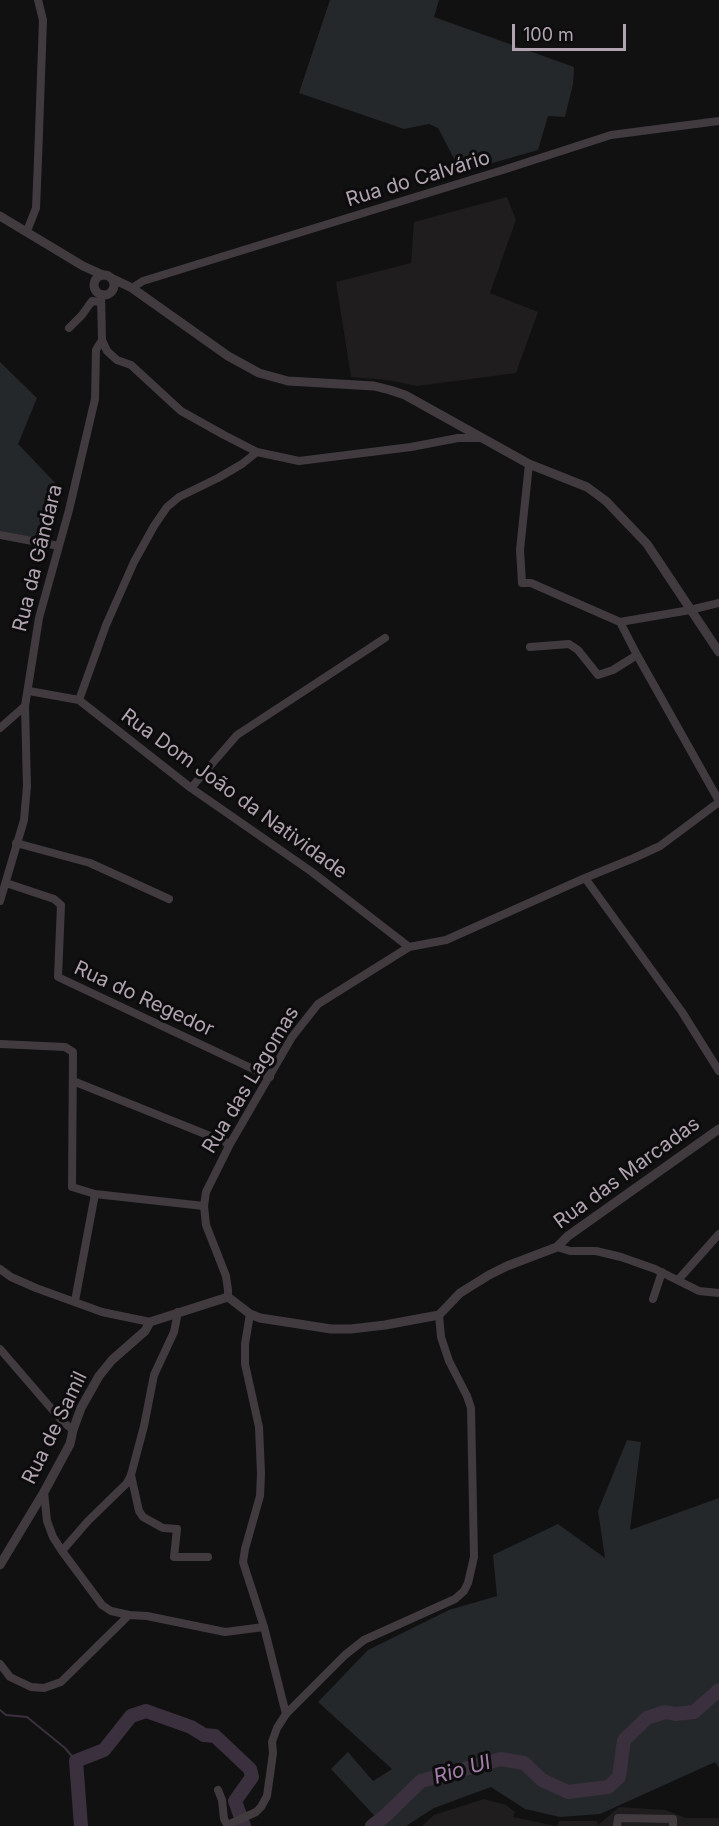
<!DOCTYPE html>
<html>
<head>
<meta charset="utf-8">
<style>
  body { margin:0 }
  #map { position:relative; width:719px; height:1826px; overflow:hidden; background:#121112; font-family:Inter,sans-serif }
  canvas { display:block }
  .scale { position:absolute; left:512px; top:24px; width:114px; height:27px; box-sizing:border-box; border:3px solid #b1a4b0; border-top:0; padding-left:8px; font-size:18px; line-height:21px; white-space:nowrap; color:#b1a4b0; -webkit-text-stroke:4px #0d0c0d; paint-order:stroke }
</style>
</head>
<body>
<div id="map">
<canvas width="719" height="1826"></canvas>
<div class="scale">100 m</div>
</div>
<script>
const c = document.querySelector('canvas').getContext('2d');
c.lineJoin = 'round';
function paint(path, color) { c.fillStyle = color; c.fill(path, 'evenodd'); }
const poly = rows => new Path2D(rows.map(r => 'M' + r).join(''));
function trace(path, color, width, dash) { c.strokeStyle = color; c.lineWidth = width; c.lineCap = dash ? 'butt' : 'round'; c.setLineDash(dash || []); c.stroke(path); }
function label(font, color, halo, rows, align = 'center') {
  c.font = font + ' Inter,sans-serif'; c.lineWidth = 6; c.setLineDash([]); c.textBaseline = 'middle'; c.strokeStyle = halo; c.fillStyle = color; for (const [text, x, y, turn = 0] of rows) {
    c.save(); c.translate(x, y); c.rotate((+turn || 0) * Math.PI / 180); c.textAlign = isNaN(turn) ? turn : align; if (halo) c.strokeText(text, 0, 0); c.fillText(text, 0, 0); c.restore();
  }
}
const built = poly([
  [507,197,516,220,490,293,538,312,516,373,417,386,387,380,351,377,336,282,411,263,414,222],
  [484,1799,506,1805,515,1812,513,1817,556,1826,422,1826,434,1815],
  [619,1807,665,1810,686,1818,719,1818,719,1826,557,1826,559,1821,597,1821,598,1825]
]);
const green = poly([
  [330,0,439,0,434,17,574,67,573,84,565,117,548,116,538,150,461,172,438,128,429,124,404,129,299,93],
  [0,362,37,398,18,444,61,489,47,540,0,531],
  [627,1440,641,1442,630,1530,719,1498,719,1768,715,1762,600,1814,560,1817,525,1809,491,1787,434,1808,406,1826,384,1826,331,1769,348,1752,373,1781,392,1769,318,1702,368,1650,449,1610,497,1596,493,1555,558,1524,605,1558,598,1511]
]);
const stream = poly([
  [0,1710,6,1715,27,1717,65,1748,76,1761]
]);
const river = poly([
  [81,1826,76,1761,104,1750,131,1716,146,1711,191,1727,204,1735,215,1736,250,1769,252,1777,235,1801,244,1826],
  [372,1826,385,1816,421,1781,501,1759,524,1763,542,1780,568,1792,608,1787,619,1777,624,1740,647,1718,665,1712,675,1714,694,1712,719,1690]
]);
const minor = poly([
  [27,231,36,208,38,160,43,20,38,0],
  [132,288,143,281,506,169,611,135,719,121],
  [69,328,82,315,92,301,100,302],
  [102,340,107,351,117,360,131,365,181,411,224,435,257,452,299,461,411,447,458,438,481,438],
  [529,464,520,550,522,583,531,583,620,622],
  [0,535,59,546],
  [530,647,569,644,578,650,598,675,613,670,637,655,620,622,690,610,719,603],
  [637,655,719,801],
  [29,691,79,700,191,788,312,872,409,947],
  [79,700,106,625,134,562,154,526,167,507,179,497,218,478,242,464,257,452],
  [0,728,25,706],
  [191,788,237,735,385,638],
  [16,843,90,863,169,899],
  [585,878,682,1012,719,1071],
  [6,883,54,899,61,905,58,977,270,1077],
  [0,901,24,820,27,786,25,706,39,618,69,510,95,399,96,350,102,340,101,294],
  [0,1044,65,1047,73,1052,72,1187,95,1194,204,1206],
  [73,1081,230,1144],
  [557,1247,570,1251,596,1251,621,1257,655,1269,699,1291,719,1293],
  [0,1269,11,1277,36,1288,102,1312,150,1322],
  [678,1280,719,1234],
  [228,1297,228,1290,226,1276,206,1225,204,1206,206,1192,230,1144,292,1037,318,1004,409,947,446,940,585,878,634,858,660,846,719,802],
  [653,1299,662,1272],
  [75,1301,95,1194],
  [250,1314,245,1344,245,1364,259,1427,261,1473,260,1496,245,1549,243,1562,264,1627],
  [0,1349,63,1422,73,1430],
  [131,1475,139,1511,143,1517,163,1528,177,1529,174,1557,208,1557],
  [62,1551,88,1521,127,1483,131,1475,144,1426,154,1375,174,1332,178,1312],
  [129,1615,147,1616,225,1632,264,1627,286,1714],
  [0,1664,10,1677,31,1687,44,1688,61,1682,129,1615,111,1611,102,1605,62,1551,53,1537,47,1521,44,1492],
  [218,1790,222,1800,224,1819,228,1826],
  [229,1826,232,1823,256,1812,261,1807,267,1796,273,1753,272,1742,277,1728,286,1714,345,1655,364,1640,455,1599,464,1591,468,1583,474,1557,471,1408,467,1396,449,1361,441,1337,439,1315],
  [617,1826,618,1818,673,1819,673,1826]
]);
const tertiary = poly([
  [0,216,83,266,103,275],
  '94 285a10 10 0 1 1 20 0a10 10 0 1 1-20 0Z',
  [111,278,132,288,228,356,259,373,288,381,374,386,390,390,405,395,529,464,587,487,606,501,647,544,719,652],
  [0,1565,44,1492,70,1444,73,1430,81,1408,99,1376,112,1360,145,1331,150,1322,228,1297,250,1314,260,1318,331,1329,351,1329,385,1325,439,1315,460,1293,489,1275,507,1266,557,1247,568,1236,719,1129]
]);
const streetNames = [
  ["Rua do Calvário",418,179,-17],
  ["Rua da Gândara",38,558,-76],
  ["Rua Dom João da Natividade",234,794,36],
  ["Rua do Regedor",144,999,25],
  ["Rua das Lagomas",251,1080,-59],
  ["Rua das Marcadas",627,1173,-36],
  ["Rua de Samil",55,1428,-64]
];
const waterNames = [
  ["Rio Ul",462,1770,-16]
];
paint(built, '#1f1d1e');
paint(green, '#24282b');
trace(stream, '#3b303d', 2);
trace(river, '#3b303d', 14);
trace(minor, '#413b3f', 8);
trace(tertiary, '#413b3f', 9);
label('20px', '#b1a4b0', '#0d0c0d', streetNames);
label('italic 21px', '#a37ea9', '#0d0c0d', waterNames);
</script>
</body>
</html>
